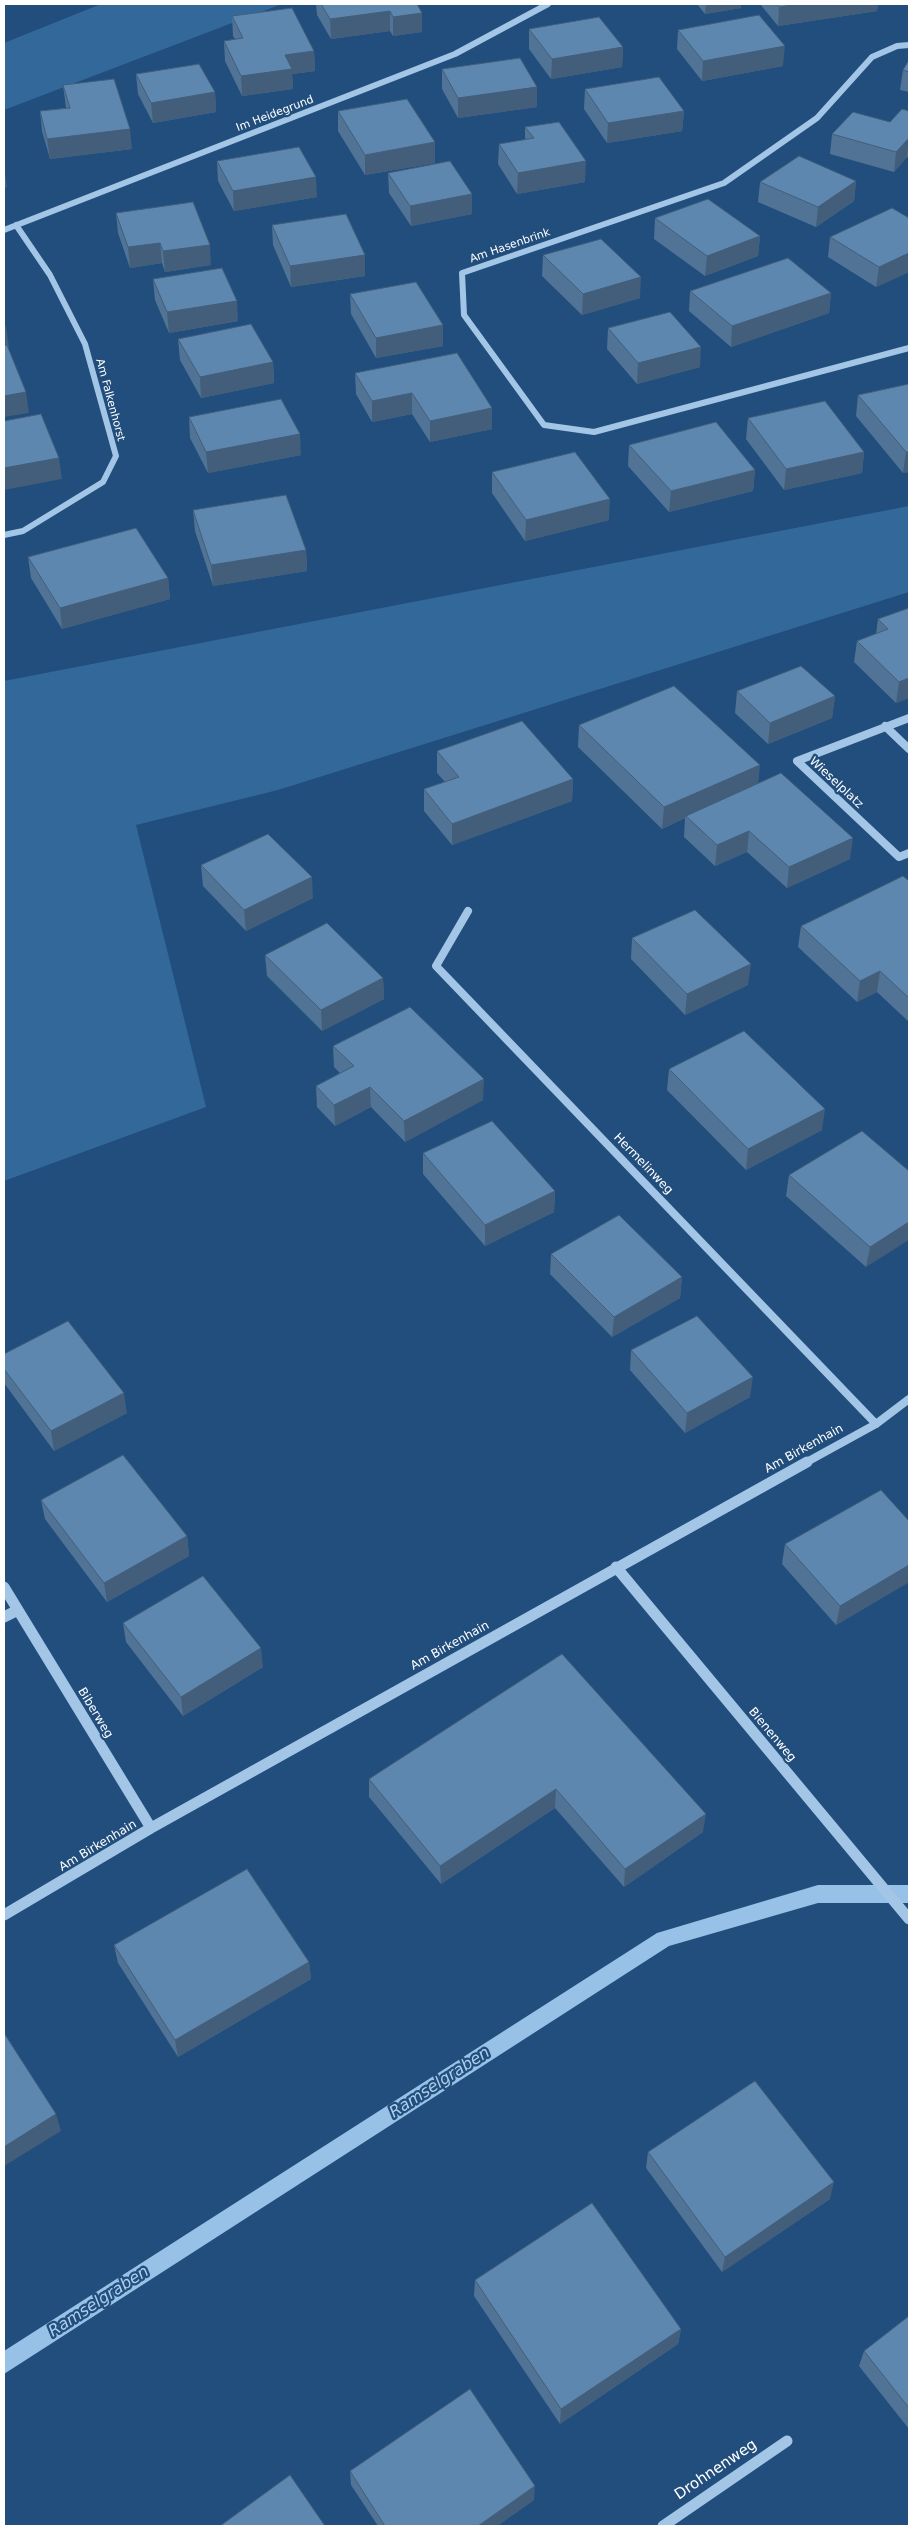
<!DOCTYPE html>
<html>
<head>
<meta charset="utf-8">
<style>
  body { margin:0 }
  #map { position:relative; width:913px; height:2530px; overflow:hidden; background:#214e7c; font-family:"DejaVu Sans",sans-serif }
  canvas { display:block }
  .frame { position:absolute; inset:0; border:5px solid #fff; pointer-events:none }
</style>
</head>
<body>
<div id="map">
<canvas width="913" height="2530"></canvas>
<div class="frame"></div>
</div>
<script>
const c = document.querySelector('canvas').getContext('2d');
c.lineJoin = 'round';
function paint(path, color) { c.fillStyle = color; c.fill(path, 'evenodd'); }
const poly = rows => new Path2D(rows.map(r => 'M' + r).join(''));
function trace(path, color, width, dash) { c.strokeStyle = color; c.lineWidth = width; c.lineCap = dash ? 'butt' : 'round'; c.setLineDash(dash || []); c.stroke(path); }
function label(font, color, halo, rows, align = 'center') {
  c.font = font + ' "DejaVu Sans",sans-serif'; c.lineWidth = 4.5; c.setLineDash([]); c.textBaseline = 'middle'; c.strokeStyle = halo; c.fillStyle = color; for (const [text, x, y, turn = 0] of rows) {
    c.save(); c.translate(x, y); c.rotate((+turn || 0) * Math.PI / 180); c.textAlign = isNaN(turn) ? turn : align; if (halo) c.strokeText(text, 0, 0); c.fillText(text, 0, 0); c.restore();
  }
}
const green = poly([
  [101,4,282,4,4,110,4,43],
  [909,506,909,592,278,790,136,825,206,1107,4,1181,4,681]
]);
const stream = poly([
  [818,1885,909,1885,909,1903,818,1903,669,1946,4,2374,4,2351,657,1933,818,1885]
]);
const minorFar2 = poly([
  [909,45,897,46,872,57,817,118,724,183,462,273,464,315,544,425,594,432,909,348],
  [4,230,455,54,548,4],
  [4,535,23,531,103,482,116,456,85,344,50,275,16,225]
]);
const minorFar1 = poly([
  [909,718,797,761,899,857,909,853],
  [885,726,909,749],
  [468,911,436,966,876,1424],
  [805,1463,876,1424,909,1399]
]);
const minor = poly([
  [616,1567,909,1919],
  [4,1587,151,1828],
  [4,1617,18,1610],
  [4,1915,151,1828,807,1462],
  [663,2526,787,2441]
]);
const wall = poly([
  [316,4,417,4,422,13,422,32,393,36,390,31,331,39,317,15],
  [697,4,741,4,741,8,705,14],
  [760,4,878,4,877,11,778,26],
  [232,16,314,51,315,71,292,74,293,89,242,96,225,61,224,41,235,39,233,36],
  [529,29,623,47,622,67,551,79,529,49],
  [678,30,783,66,702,81,677,49],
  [909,60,909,92,900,90,903,70],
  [442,69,537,107,458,118,442,89],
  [136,74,215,92,216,112,153,123,138,94],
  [63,85,132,149,50,159,42,131,40,111,66,108],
  [585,89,684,111,682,131,607,143,584,109],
  [338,111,435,142,435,163,365,175,338,131],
  [909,111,909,158,907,157,894,172,830,154,832,134,890,122],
  [525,127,585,182,517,194,498,164,499,144,525,140],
  [217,161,317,197,234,211,218,181],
  [388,173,472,194,472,214,411,226,389,193],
  [856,181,854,201,816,227,758,202,760,182],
  [116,213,211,265,165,272,162,263,130,268,118,233],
  [655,218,760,236,758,256,705,276,654,239],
  [909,218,909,272,876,287,828,257,830,237],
  [272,225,365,276,291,287,273,245],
  [543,255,640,298,582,315,542,276],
  [153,279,238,321,169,333,155,300],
  [690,291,831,293,829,313,731,347,689,311],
  [350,294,443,325,443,346,376,358,351,314],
  [608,328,700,367,637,384,607,349],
  [178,339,273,362,274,383,201,398,180,360],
  [355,373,492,408,492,429,430,442,412,414,372,422,356,394],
  [909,384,909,472,903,473,856,416,858,395],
  [189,417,301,455,208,473,190,438],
  [748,418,864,452,862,473,784,490,746,439],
  [629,445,755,470,753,491,669,512,628,466],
  [492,472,609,520,525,541,492,493],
  [193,510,306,550,307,571,213,586,195,531],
  [28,557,168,578,170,599,62,629,31,578],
  [909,608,909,698,896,703,854,662,857,641,876,634,878,619],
  [737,691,835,696,832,718,768,744,735,713],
  [579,725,758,783,850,859,787,888,747,852,715,866,684,837,685,818,662,829,578,747],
  [437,751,573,779,572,801,452,845,424,811,424,789,445,782,437,773],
  [201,865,313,898,246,931,203,886],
  [909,881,909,1022,877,992,857,1002,798,947,801,926],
  [632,938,748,985,685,1015,631,959],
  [265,955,383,978,384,999,322,1031,267,976],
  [333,1046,483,1100,405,1142,371,1107,335,1126,317,1107,316,1086,340,1073,334,1067],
  [669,1069,822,1130,746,1170,667,1090],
  [423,1153,555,1191,554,1212,485,1246,423,1174],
  [909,1171,866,1267,786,1196,789,1175],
  [551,1254,682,1277,680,1298,612,1337,550,1274],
  [631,1350,750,1397,685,1433,630,1370],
  [4,1354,127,1413,54,1451,4,1383],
  [41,1500,187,1536,189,1556,107,1602,45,1519],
  [909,1521,909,1582,836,1625,782,1564,785,1544],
  [123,1623,263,1667,183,1716,126,1642],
  [562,1654,703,1832,624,1887,555,1808,441,1884,369,1797,369,1779],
  [114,1945,309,1962,311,1979,178,2057,118,1963],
  [648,2152,830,2199,722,2272,646,2168],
  [475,2280,681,2329,678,2344,560,2424,474,2296],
  [909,2316,909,2429,859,2366,864,2351],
  [350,2471,534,2500,497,2526,378,2526,351,2485]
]);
const shadedWall = poly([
  [706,4,741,4,741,8,705,14],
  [797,4,878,4,877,11,778,26,779,7],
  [390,11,390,31,331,39,330,19],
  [422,13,422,32,393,36,393,17],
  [785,46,783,66,702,81,703,61],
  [623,47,622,67,551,79,552,59],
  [314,51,315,71,292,74,293,89,242,96,241,76,285,55],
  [537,87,537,107,458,118,458,98],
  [215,92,216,112,153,123,151,103],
  [684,111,682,131,607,143,608,123],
  [130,129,132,149,50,159,47,139],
  [909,138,907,157,894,172,896,152],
  [435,142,435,163,365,175,365,155],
  [586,161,585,182,517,194,518,173],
  [4,167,7,187,4,188],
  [316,177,317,197,234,211,233,191],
  [856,181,854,201,816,227,818,207],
  [472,194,472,214,411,226,410,206],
  [760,236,758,256,705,276,707,256],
  [160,243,162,263,130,268,128,247],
  [210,245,211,265,165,272,163,251],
  [909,253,909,272,876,287,879,267],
  [365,255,365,276,291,287,290,266],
  [641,277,640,298,582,315,583,294],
  [831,293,829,313,731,347,732,326],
  [237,301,238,321,169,333,167,312],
  [443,325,443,346,376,358,376,338],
  [4,326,6,326,9,347,4,348],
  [701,347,700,367,637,384,638,363],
  [273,362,274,383,201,398,200,377],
  [26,392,29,413,4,417,4,396],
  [412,393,412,414,372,422,372,401],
  [492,408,492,429,430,442,430,421],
  [300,434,301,455,208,473,206,452],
  [864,452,862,473,784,490,786,469],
  [906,452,909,452,909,472,903,473],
  [59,458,62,479,4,490,4,468],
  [755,470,753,491,669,512,671,491],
  [610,499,609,520,525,541,526,520],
  [306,550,307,571,213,586,211,565],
  [168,578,170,599,62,629,60,608],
  [909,678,909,698,896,703,899,682],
  [835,696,832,718,768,744,770,723],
  [760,765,758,786,686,816,685,818,662,829,664,807],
  [573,779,572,801,452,845,452,824],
  [749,831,747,852,715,866,717,845],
  [853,838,850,859,787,888,789,867],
  [312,877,313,898,246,931,244,910],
  [751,964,748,985,685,1015,687,994],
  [880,971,877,992,857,1002,860,981],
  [383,978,384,999,322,1031,321,1010],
  [484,1079,483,1100,405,1142,404,1121],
  [370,1087,371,1107,335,1126,334,1105],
  [825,1109,822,1130,746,1170,748,1149],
  [555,1191,554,1212,485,1246,485,1225],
  [909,1222,909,1240,866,1267,870,1247],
  [682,1277,680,1298,612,1337,614,1317],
  [753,1377,750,1397,685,1433,687,1413],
  [124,1393,127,1413,54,1451,51,1431],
  [187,1536,189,1556,107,1602,104,1583],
  [909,1565,909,1582,836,1625,840,1606],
  [261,1648,263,1667,183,1716,181,1697],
  [556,1789,555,1808,441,1884,440,1866],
  [706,1814,703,1832,624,1887,625,1869],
  [309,1962,311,1979,178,2057,175,2040],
  [56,2114,61,2131,4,2166,4,2147],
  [834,2182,830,2199,722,2272,725,2257],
  [681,2329,678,2344,560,2424,561,2409],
  [535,2486,534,2500,497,2526,478,2526]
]);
const building = poly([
  [321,4,417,4,422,13,393,17,390,11,330,19,321,4],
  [777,4,797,4,779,7,777,4],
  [292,8,314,51,285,55,292,69,241,76,224,41,243,38,232,16,292,8],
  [759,15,785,46,703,61,678,30,759,15],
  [599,17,623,47,552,59,529,29,599,17],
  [520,58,537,87,458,98,442,69,520,58],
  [909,60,909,72,903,70,909,60],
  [199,64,215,92,151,103,136,74,199,64],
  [659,77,684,111,608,123,585,89,659,77],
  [114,79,130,129,47,139,40,111,70,108,63,85,114,79],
  [407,99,435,142,365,155,338,111,407,99],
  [902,109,909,111,909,138,896,152,832,134,853,112,890,122,902,109],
  [559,122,586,161,518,173,499,144,534,138,525,127,559,122],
  [299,147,316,177,233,191,217,161,299,147],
  [799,156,856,181,818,207,760,182,799,156],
  [450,161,472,194,410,206,388,173,450,161],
  [708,199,760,236,707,256,655,218,708,199],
  [193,202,210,245,163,251,160,243,128,247,116,213,193,202],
  [892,208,909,218,909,253,879,267,830,237,892,208],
  [346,214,365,255,290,266,272,225,346,214],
  [601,239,641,277,583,294,543,255,601,239],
  [788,258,831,293,732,326,690,291,788,258],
  [222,268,237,301,167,312,153,279,222,268],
  [416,282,443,325,376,338,350,294,416,282],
  [670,312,701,347,638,363,608,328,670,312],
  [251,324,273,362,200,377,178,339,251,324],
  [7,345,26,392,4,396,4,346,7,345],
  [457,353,492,408,430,421,412,393,372,401,355,373,457,353],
  [909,384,909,452,906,452,858,395,909,384],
  [281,399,300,434,206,452,189,417,281,399],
  [825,401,864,452,786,469,748,418,825,401],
  [41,414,59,458,4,468,4,421,41,414],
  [716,422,755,470,671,491,629,445,716,422],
  [575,452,610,499,526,520,492,472,575,452],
  [286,495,306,550,211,565,193,510,286,495],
  [136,528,168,578,60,608,28,557,136,528],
  [909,608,909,678,899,682,857,641,888,629,878,619,909,608],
  [801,666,835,696,770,723,737,691,801,666],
  [674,686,760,765,664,807,579,725,674,686],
  [522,721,573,779,452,824,424,789,459,777,437,751,522,721],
  [781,773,853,838,789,867,749,831,717,845,686,816,781,773],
  [268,834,312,877,244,910,201,865,268,834],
  [903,876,909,881,909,998,880,971,860,981,801,926,903,876],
  [695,910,751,964,687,994,632,938,695,910],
  [327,923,383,978,321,1010,265,955,327,923],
  [410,1007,484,1079,404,1121,370,1087,334,1105,316,1086,354,1066,333,1046,410,1007],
  [744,1031,825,1109,748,1149,669,1069,744,1031],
  [492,1121,555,1191,485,1225,423,1153,492,1121],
  [862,1131,909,1171,909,1222,870,1247,789,1175,862,1131],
  [619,1215,682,1277,614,1317,551,1254,619,1215],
  [697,1316,753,1377,687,1413,631,1350,697,1316],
  [68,1321,124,1393,51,1431,4,1369,4,1354,68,1321],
  [123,1455,187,1536,104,1583,41,1500,123,1455],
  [881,1490,909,1521,909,1565,840,1606,785,1544,881,1490],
  [203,1576,261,1648,181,1697,123,1623,203,1576],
  [562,1654,706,1814,625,1869,556,1789,440,1866,369,1779,562,1654],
  [247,1869,309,1962,175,2040,114,1945,247,1869],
  [4,2033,56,2114,4,2147,4,2033],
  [755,2081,834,2182,725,2257,648,2152,755,2081],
  [592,2203,681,2329,561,2409,475,2280,592,2203],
  [909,2316,909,2408,864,2351,909,2316],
  [470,2389,535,2486,478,2526,385,2526,350,2471,470,2389],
  [290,2475,325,2526,220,2526,290,2475]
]);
const farStreetnames = [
  ["Im Heidegrund",275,114,-21],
  ["Am Hasenbrink",510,246,-19],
  ["Am Falkenhorst",110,400,75]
];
const streetNames = [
  ["Wieselplatz",836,783,43],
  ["Hermelinweg",643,1164,46],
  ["Am Birkenhain",804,1449,-29],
  ["Am Birkenhain",450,1646,-29],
  ["Biberweg",95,1713,59],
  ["Bienenweg",772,1735,50],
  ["Am Birkenhain",98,1846,-31]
];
const nearStreetnames = [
  ["Drohnenweg",716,2470,-34]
];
const nearWaternames = [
  ["Ramselgraben",440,2083,-33],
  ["Ramselgraben",99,2302,-33]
];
paint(green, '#33689a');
paint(stream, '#97c1e7');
trace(minorFar2, '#a3c5e6', 6);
trace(minorFar1, '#a3c5e6', 8);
trace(minor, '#a3c5e6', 11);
paint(wall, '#517496');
paint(shadedWall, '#425e7a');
paint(building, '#5e87af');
trace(building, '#425e7a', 1);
label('11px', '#fff', '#214e7c', farStreetnames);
label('12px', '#fff', '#214e7c', streetNames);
label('15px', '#fff', '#214e7c', nearStreetnames);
label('italic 16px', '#aecfee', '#214e7c', nearWaternames);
</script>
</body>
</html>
